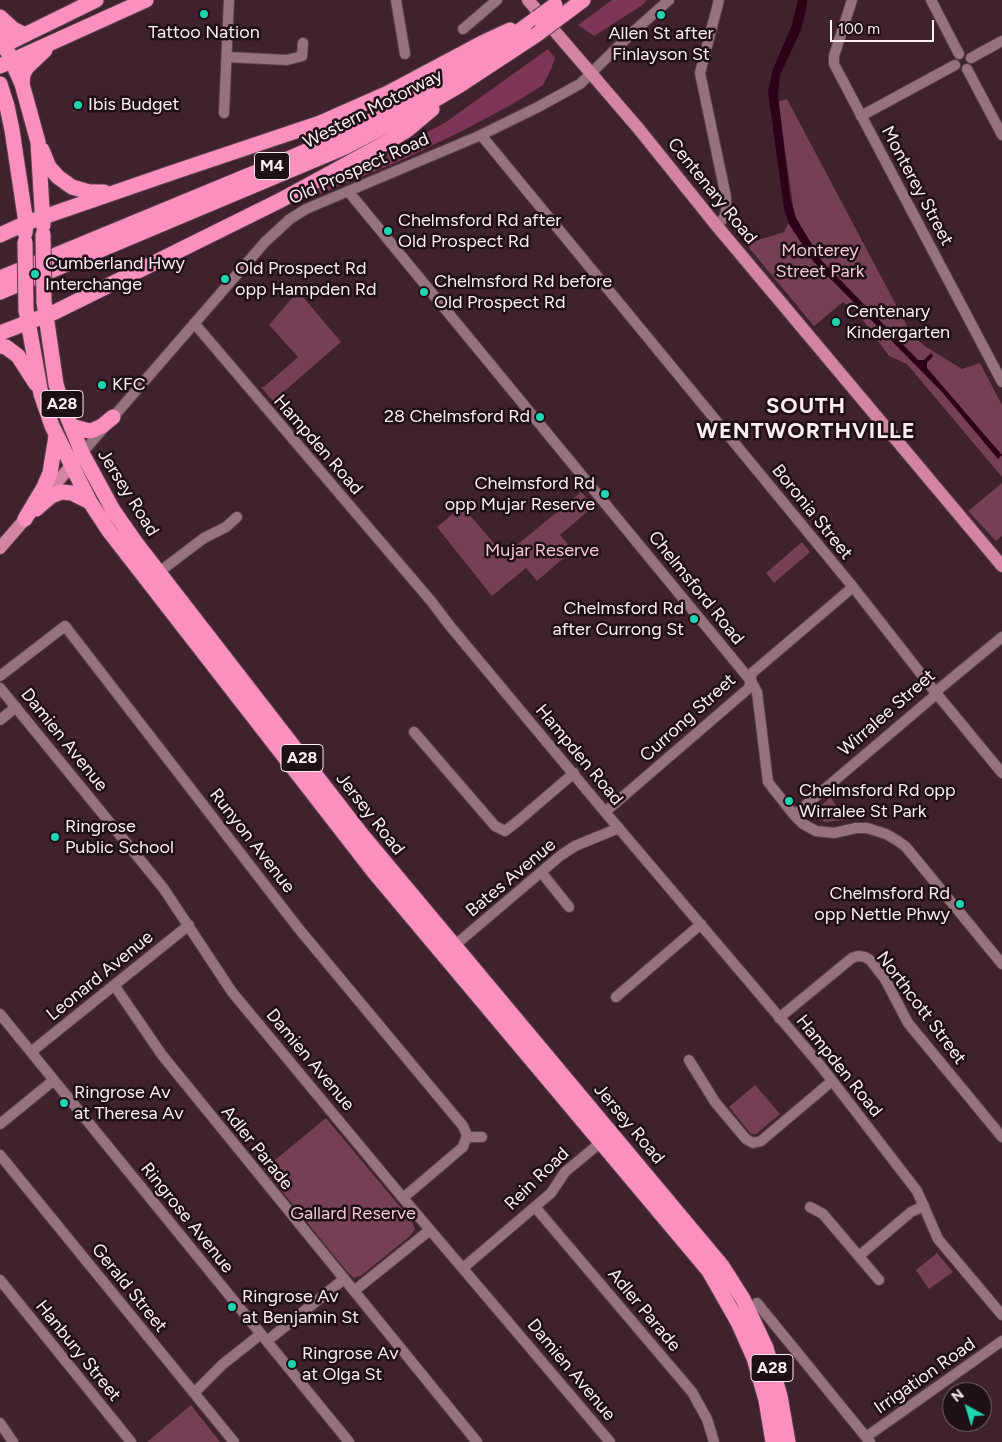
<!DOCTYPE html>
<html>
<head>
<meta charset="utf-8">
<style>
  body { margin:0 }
  #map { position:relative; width:1002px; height:1442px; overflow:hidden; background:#40222e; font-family:Figtree,sans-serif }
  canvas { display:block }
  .north { position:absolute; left:942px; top:1382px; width:50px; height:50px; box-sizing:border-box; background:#1e1016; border:1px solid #78686e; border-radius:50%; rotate:321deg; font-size:14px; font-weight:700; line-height:20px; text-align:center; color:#feedf3 }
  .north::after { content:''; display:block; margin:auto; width:18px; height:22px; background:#1ed5b0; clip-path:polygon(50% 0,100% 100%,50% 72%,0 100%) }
  .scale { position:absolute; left:830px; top:20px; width:104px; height:22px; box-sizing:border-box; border:2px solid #feedf3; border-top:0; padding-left:6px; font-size:15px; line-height:18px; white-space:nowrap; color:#feedf3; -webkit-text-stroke:4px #1e1016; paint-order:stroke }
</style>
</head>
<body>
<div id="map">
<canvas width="1002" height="1442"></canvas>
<div class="north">N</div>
<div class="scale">100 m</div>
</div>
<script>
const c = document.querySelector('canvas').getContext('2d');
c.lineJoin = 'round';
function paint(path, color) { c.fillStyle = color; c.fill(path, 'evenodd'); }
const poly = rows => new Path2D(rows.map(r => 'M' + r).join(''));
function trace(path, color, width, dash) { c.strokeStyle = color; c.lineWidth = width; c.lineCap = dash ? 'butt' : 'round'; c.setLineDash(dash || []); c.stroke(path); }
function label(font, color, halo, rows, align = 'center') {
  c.font = font + ' Figtree,sans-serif'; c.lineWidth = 5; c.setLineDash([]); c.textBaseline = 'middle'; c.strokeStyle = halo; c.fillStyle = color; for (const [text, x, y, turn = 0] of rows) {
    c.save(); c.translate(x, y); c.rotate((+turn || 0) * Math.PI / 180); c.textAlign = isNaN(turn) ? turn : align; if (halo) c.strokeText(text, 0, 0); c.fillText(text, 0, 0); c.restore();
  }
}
const green = poly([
  [787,99,912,335,926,347,962,369,980,363,1002,405,1002,477,907,364,889,356,857,312,843,302,814,326,746,244,784,232,794,212,778,102],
  [298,291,341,342,273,401,261,387,265,386,298,357,269,325],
  [1002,483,1002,536,996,541,968,511],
  [581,492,594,506,560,535,573,550,537,581,526,568,492,596,437,527,462,506,510,562,517,556,511,550],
  [802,542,810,552,774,583,766,573],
  [831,797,844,820,826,822,811,817,811,814],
  [755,1085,780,1114,756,1134,751,1134,729,1107],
  [326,1118,411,1220,415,1229,410,1236,362,1275,354,1278,348,1273,264,1169],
  [937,1253,953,1272,929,1289,916,1270],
  [191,1405,220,1442,147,1442]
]);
const forest = poly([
  [612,0,647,0,641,6,594,36,578,25],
  [548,49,555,58,551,69,543,85,509,106,462,131,402,160,315,196,311,196,310,194,378,159,446,122]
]);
const water = poly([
  [798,0,807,0,806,10,801,30,780,75,778,95,790,198,796,218,822,261,918,360,924,360,931,353,933,356,927,363,927,368,1002,455,998,459,942,392,813,261,789,224,784,209,768,91,773,69,792,25]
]);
const minor = poly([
  [396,0,405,54],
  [852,0,834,56,834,64,1002,382],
  [931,0,959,54],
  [463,29,497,0],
  [227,57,287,60,302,56,303,43],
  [971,58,1002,41],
  [967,69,1002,135],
  [224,113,229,0],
  [861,116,955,65],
  [481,135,853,587,936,693,1002,773],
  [348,191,751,681,757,692,768,782,794,815,803,824,816,831,834,833,856,828,867,828,886,834,898,841,906,847,1002,964],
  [716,225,724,218,726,212,726,197,700,73,719,0],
  [194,323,431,601,450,626,605,812,820,1065,917,1191,938,1239,1002,1315],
  [82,453,265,242,290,219,306,209,481,135,538,107,580,84,633,32,669,0],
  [155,575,204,538,226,527,237,517],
  [0,676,65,626,299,929,463,1126,467,1135,463,1147,403,1198],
  [0,688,164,889,232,992,403,1198,610,1442],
  [0,720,16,707],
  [414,732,495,826,505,831,518,821,574,773],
  [605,812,749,688,752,673,853,587],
  [794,815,933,697,939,689,1002,637],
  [541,872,569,907],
  [454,946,560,856,575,846,619,828],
  [114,985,162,1055,477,1442],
  [616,997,701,924],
  [0,1014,349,1442],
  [779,1018,852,958,858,956,865,957,870,960,885,979,908,1023,1002,1137],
  [31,1052,189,925],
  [689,1060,715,1102,746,1139,753,1143,761,1141,832,1081],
  [0,1124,54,1080],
  [467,1137,482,1137],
  [0,1155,234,1442],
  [535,1207,692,1392,707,1419,714,1442],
  [810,1207,823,1214,879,1280],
  [859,1256,911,1212,924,1206],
  [463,1268,551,1193,565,1172,606,1138],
  [0,1280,131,1442],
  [354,1291,430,1230],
  [757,1303,870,1442],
  [267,1341,344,1279],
  [194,1393,223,1364,261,1334],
  [0,1423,13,1442],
  [866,1437,1002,1341]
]);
const major = poly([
  [528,0,638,128,716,225,1002,566],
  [0,548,77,459]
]);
const highway = poly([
  [563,15,583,0],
  [0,17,13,29,25,35],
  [0,34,22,84,38,142,43,225],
  [0,47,96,0],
  [0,66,146,0],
  [0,84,7,106,12,130,26,223,25,233],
  [22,84,23,74,27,67,45,50],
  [42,150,49,167,58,177,72,187,89,192,104,192],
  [0,235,26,223,174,172,320,123,388,93,482,43,510,30],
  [0,278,281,162,346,134,395,109,440,83,500,45,537,18],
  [0,292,345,147,431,102,460,85,536,35],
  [44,302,56,384,61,401,82,453,113,510,136,543,362,835,722,1266,743,1299,766,1348,780,1396,788,1442],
  [26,310,41,394,52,426,90,502,109,531,374,872,709,1271,738,1322,754,1358,766,1400,773,1442],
  [0,333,55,312,281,200,391,140,407,130,432,109],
  [0,346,6,347,18,356,36,384],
  [71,426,85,430,91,431,102,426,113,417],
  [36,509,51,496,61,492,72,493,90,502],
  [25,519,44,487,50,473,56,436]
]);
const highwayBridge = poly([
  [537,18,555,5],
  [536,35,563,15],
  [43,234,44,302],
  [25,242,26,310]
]);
const markers = [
  [204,14,5,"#1ed5b0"],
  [661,15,5,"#1ed5b0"],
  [78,105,5,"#1ed5b0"],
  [388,231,5,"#1ed5b0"],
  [35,274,5,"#1ed5b0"],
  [225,279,5,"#1ed5b0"],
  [424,292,5,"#1ed5b0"],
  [836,322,5,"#1ed5b0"],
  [102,385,5,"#1ed5b0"],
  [540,417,5,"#1ed5b0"],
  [605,494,5,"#1ed5b0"],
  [694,619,5,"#1ed5b0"],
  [789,801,5,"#1ed5b0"],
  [55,837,5,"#1ed5b0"],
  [960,904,5,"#1ed5b0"],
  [64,1103,5,"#1ed5b0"],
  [232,1307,5,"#1ed5b0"],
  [292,1364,5,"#1ed5b0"]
];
const shields = [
  [272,166,35],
  [62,404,42],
  [302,758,42],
  [772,1368,42]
];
const shieldNames = [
  ["M4",272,166],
  ["A28",62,404],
  ["A28",302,758],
  ["A28",772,1368]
];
const poiNames = [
  ["Tattoo Nation",204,33,"center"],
  ["Allen St after",661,34,"center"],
  ["Finlayson St",661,55,"center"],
  ["Ibis Budget",88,105],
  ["Chelmsford Rd after",398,221],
  ["Old Prospect Rd",398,242],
  ["Cumberland Hwy",45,264],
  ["Interchange",45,285],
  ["Old Prospect Rd",235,269],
  ["opp Hampden Rd",235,290],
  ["Chelmsford Rd before",434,282],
  ["Old Prospect Rd",434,303],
  ["Centenary",846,312],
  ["Kindergarten",846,333],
  ["KFC",112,385],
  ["28 Chelmsford Rd",530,417,"right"],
  ["Chelmsford Rd",595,484,"right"],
  ["opp Mujar Reserve",595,505,"right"],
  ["Chelmsford Rd",684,609,"right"],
  ["after Currong St",684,630,"right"],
  ["Chelmsford Rd opp",799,791],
  ["Wirralee St Park",799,812],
  ["Ringrose",65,827],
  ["Public School",65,848],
  ["Chelmsford Rd",950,894,"right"],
  ["opp Nettle Phwy",950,915,"right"],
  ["Ringrose Av",74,1093],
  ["at Theresa Av",74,1114],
  ["Ringrose Av",242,1297],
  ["at Benjamin St",242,1318],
  ["Ringrose Av",302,1354],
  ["at Olga St",302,1375]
];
const streetNames = [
  ["Western Motorway",373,109,-27],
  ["Old Prospect Road",359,169,-24],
  ["Monterey Street",917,186,62],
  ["Centenary Road",712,191,51],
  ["Hampden Road",318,445,49],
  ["Jersey Road",128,493,58],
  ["Boronia Street",812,512,51],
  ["Chelmsford Road",696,588,51],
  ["Wirralee Street",887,713,-41],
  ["Currong Street",688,718,-42],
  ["Damien Avenue",64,740,51],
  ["Hampden Road",579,755,50],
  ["Jersey Road",370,814,52],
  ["Runyon Avenue",252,841,52],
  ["Bates Avenue",511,878,-40],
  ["Leonard Avenue",100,976,-39],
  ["Northcott Street",921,1008,53],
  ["Damien Avenue",310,1060,50],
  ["Hampden Road",839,1066,51],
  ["Jersey Road",629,1124,50],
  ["Adler Parade",257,1148,51],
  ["Rein Road",537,1179,-44],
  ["Ringrose Avenue",187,1218,51],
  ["Gerald Street",129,1288,51],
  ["Adler Parade",644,1310,50],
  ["Hanbury Street",78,1351,51],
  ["Damien Avenue",571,1370,50],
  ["Irrigation Road",925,1376,-35]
];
const parkNames = [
  ["Monterey",820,251],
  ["Street Park",820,272],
  ["Mujar Reserve",542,551],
  ["Gallard Reserve",353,1214]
];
const districtNames = [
  ["SOUTH",806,407],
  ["WENTWORTHVILLE",806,432]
];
paint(green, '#753f56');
paint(forest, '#7d3656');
paint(water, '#2c0016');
trace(minor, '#59404c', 12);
trace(major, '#59404c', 14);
trace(highway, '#59404c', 17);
trace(minor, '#96717f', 10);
trace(major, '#d383a4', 12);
trace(highway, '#fb8fbd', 15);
trace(highwayBridge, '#59404c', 17, []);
trace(highwayBridge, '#fb8fbd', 15);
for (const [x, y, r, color] of markers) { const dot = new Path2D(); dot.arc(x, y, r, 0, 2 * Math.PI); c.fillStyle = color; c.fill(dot); trace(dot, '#1e1016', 2); }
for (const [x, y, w] of shields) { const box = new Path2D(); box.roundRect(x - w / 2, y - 13.5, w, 27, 4); c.fillStyle = '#1e1016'; c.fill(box); trace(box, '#feedf3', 1); }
label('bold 16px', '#feedf3', null, shieldNames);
label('18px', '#feedf3', '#1e1016', poiNames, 'left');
label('18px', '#feedf3', '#1e1016', streetNames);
label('18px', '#f3c6d7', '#1e1016', parkNames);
c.letterSpacing = '1px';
label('bold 22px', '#feedf3', '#1e1016', districtNames);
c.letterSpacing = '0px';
</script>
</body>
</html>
